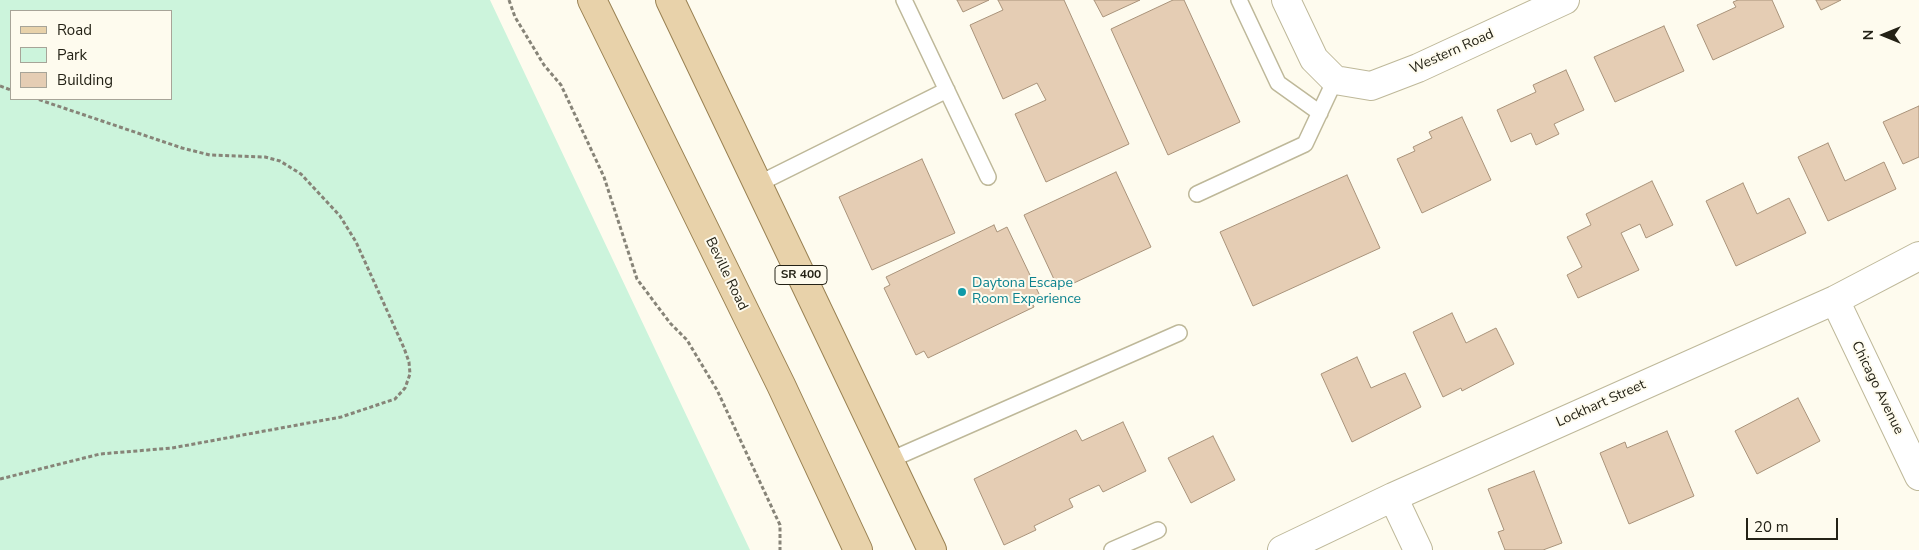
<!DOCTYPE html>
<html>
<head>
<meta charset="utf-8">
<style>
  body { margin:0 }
  #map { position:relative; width:1919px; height:550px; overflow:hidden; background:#fefbee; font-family:"Nunito Sans",sans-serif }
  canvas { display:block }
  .legend { position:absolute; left:10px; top:10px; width:162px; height:90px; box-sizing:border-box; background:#fefbee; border:1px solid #a7a498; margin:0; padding:6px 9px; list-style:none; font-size:15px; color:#242216 }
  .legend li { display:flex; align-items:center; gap:10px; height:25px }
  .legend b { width:25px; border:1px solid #a7a498 }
  .north { position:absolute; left:1859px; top:10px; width:50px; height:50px; -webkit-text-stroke:4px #fefbee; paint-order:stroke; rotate:270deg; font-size:14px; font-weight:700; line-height:20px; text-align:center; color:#242216 }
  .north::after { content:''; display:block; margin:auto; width:18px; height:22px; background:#242216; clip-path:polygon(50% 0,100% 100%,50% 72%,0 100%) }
  .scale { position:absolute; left:1746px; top:518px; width:92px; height:22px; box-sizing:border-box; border:2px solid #242216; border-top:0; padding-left:6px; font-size:15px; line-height:18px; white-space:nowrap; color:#242216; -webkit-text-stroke:4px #fefbee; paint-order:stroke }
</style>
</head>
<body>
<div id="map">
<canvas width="1919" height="550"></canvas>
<ul class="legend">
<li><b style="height:6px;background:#e8d2aa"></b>Road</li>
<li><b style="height:14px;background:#ccf4dc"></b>Park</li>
<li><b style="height:14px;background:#e5cdb4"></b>Building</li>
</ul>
<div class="north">N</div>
<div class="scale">20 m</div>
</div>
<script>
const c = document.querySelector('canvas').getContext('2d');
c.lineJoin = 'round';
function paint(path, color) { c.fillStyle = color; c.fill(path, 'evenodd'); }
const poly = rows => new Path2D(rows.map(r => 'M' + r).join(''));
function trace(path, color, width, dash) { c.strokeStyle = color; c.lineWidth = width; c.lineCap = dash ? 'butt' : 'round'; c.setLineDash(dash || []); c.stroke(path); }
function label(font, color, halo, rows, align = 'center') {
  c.font = font + ' "Nunito Sans",sans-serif'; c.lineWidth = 4; c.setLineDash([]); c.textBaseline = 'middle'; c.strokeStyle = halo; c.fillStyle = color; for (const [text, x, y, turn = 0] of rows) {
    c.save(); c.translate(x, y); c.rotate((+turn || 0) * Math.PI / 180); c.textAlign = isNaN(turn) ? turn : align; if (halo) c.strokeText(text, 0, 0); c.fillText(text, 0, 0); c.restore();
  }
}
const green = poly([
  [0,0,490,0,750,550,0,550],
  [11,11,171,11,171,99,11,99]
]);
const building = poly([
  [957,0,989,0,963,12,957,0],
  [998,0,1064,0,1129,144,1046,182,1015,114,1046,100,1037,83,1003,99,970,25,1003,10,998,0],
  [1094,0,1140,0,1103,17,1094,0],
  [1173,0,1184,0,1240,122,1168,155,1111,29,1173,0],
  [1738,0,1772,0,1784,27,1713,60,1697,25,1736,7,1733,2,1738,0],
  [1816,0,1841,0,1821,10,1816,0],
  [1664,26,1684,71,1615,102,1594,57,1664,26],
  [1566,70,1584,110,1554,124,1559,134,1536,145,1531,133,1511,142,1497,110,1536,92,1533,85,1566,70],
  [1919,106,1919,157,1903,164,1883,122,1919,106],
  [1462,117,1491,180,1422,213,1397,159,1415,151,1413,147,1432,138,1429,132,1462,117],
  [1828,143,1845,181,1884,162,1896,189,1828,221,1798,157,1828,143],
  [922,159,955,233,872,270,839,197,922,159],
  [1116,172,1151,247,1059,290,1024,215,1116,172],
  [1347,175,1380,248,1253,306,1220,232,1347,175],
  [1652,181,1673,225,1646,238,1640,224,1621,233,1639,270,1578,298,1567,275,1582,267,1567,237,1591,225,1586,214,1652,181],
  [1743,183,1757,214,1789,198,1806,233,1736,266,1706,201,1743,183],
  [994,225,997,232,1007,227,1040,296,1031,300,1034,307,928,358,924,351,916,355,884,288,890,285,886,277,994,225],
  [1452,313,1466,343,1496,328,1514,364,1462,391,1461,388,1443,397,1413,332,1452,313],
  [1357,357,1371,388,1405,373,1421,407,1352,442,1321,374,1357,357],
  [1798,398,1820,441,1757,474,1735,431,1798,398],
  [1123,422,1146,471,1103,492,1099,485,1069,499,1073,507,1034,526,1036,530,1004,545,974,479,1076,430,1082,441,1123,422],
  [1667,431,1694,496,1629,524,1600,453,1625,442,1627,448,1667,431],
  [1213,436,1235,480,1191,503,1168,458,1213,436],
  [1534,471,1562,543,1543,550,1505,550,1498,532,1504,530,1488,489,1534,471]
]);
const path = poly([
  [509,0,515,17,544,65,561,85,604,177,637,279,670,323,687,340,717,390,780,525,780,550],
  [0,86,11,90],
  [0,479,100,454,172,448,341,417,395,399,405,388,410,374,409,362,404,348,356,242,340,216,301,174,280,161,265,157,210,155,182,148,37,99]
]);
const service = poly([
  [904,0,988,177],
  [1239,0,1278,83,1320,113],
  [758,184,947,90],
  [1197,194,1305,144,1335,80],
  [890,460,1179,333],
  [1112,550,1158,530]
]);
const minor = poly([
  [1286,0,1314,59,1335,80,1371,86,1418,68,1565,0],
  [1835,300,1919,476],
  [1393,497,1418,550],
  [1282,550,1393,497,1835,300,1919,256]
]);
const primary = poly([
  [592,0,781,385,858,550],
  [670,0,932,550]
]);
const markers = [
  [962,292,5,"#0f9aa8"]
];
const shields = [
  [801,275,52]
];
const shieldNames = [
  ["SR 400",801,275]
];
const streetNames = [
  ["Western Road",1452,52,-24],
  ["Beville Road",726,274,64],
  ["Chicago Avenue",1877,388,64],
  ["Lockhart Street",1601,404,-24]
];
const cultureNames = [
  ["Daytona Escape",972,284],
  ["Room Experience",972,300]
];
paint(green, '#ccf4dc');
paint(building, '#e5cdb4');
trace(building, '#a9937a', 1);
trace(service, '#beb899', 18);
trace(minor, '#beb899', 30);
trace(primary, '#998152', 30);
trace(path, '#878478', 3, [4, 2.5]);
trace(service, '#fff', 15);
trace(minor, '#fff', 28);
trace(primary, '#e8d2aa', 28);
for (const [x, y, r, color] of markers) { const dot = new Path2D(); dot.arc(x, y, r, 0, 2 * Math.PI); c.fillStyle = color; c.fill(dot); trace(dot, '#fefbee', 2); }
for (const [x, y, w] of shields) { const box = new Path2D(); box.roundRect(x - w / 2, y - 9.5, w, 19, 4); c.fillStyle = '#fefbee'; c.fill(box); trace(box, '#242216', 1); }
label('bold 12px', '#242216', null, shieldNames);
label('14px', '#242216', '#fefbee', streetNames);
label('14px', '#0d838f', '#fefbee', cultureNames, 'left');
</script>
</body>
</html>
